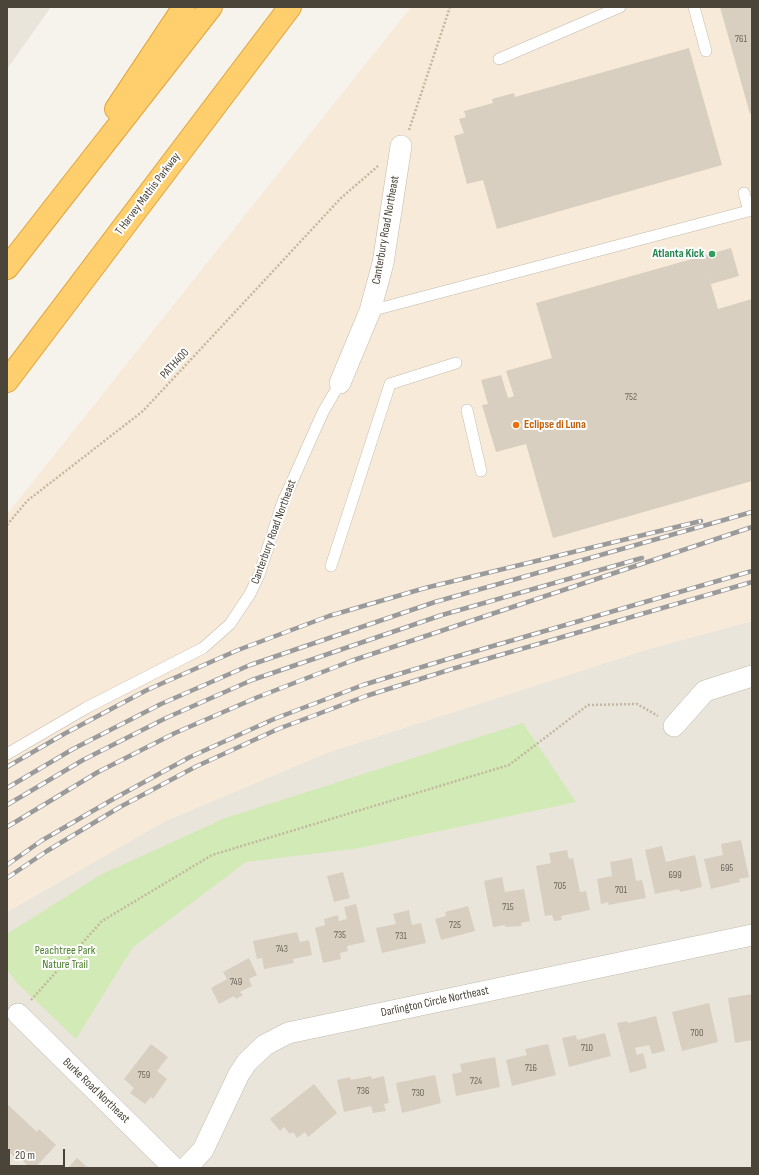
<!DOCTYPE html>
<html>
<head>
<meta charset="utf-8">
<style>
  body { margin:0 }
  #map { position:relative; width:759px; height:1175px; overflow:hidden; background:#f6f3ec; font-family:"Sofia Sans Condensed",sans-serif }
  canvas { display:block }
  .frame { position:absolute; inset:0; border:8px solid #4b4439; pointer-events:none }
  .scale { position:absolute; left:8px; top:1149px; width:57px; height:18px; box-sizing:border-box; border:2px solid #4b4439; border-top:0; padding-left:5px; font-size:12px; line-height:14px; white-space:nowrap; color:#4b4439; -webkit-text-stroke:3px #fff; paint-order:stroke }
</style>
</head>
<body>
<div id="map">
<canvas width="759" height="1175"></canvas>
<div class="frame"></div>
<div class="scale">20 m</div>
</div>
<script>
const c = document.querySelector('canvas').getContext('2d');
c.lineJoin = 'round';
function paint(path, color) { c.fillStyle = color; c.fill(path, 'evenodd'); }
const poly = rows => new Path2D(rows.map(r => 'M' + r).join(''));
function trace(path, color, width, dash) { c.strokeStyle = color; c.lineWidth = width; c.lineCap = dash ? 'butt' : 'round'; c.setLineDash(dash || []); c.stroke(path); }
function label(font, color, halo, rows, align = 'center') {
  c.font = font + ' "Sofia Sans Condensed",sans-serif'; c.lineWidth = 4; c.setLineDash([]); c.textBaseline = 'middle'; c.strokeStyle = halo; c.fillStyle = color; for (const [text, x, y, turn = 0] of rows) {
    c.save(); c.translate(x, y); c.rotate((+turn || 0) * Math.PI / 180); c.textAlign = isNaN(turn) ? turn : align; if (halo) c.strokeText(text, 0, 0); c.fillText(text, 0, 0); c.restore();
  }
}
const residential = poly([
  [7,7,51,7,7,69],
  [752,621,752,1168,7,1168,7,912,165,821,329,752,652,648]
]);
const commercial = poly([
  [411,7,752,7,752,621,652,648,329,752,165,821,7,912,7,514]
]);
const green = poly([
  [523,723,576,802,360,848,246,862,133,947,76,1039,17,983,7,970,7,934,100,875,225,818]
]);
const building = poly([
  [720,7,752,7,752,113,750,114],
  [689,48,722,165,497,229,483,180,467,184,454,136,464,133,459,119,466,117,464,111,493,103,492,99,514,93,515,97],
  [731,248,739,276,711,284,707,271,718,309,752,299,752,481,553,538,526,444,496,452,482,405,488,404,481,380,501,375,508,398,514,396,506,371,552,358,536,303],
  [741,840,749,877,739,879,740,882,711,889,704,859,723,855,721,844],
  [662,846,666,862,695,855,702,887,680,892,679,889,655,894,645,850],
  [567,850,569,859,573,858,580,892,586,891,590,910,561,916,562,920,554,921,552,915,545,916,536,866,551,863,549,853],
  [632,858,636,881,642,880,646,898,608,905,608,902,601,904,597,879,612,876,610,862],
  [343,872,350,898,334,902,327,876],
  [502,877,505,892,524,889,530,921,521,923,522,926,505,927,505,925,493,927,484,881],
  [356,904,365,942,347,946,348,951,340,953,341,959,323,963,315,928,325,925,324,919,338,915,339,921,347,919,344,907],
  [468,906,475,931,441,940,435,919,446,916,445,912],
  [409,910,412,925,421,923,426,943,382,953,376,928,396,924,393,914],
  [297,932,300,942,309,940,312,955,293,959,294,963,264,969,262,958,257,959,253,941],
  [249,958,257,975,249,979,252,986,240,992,243,995,236,999,234,996,219,1004,211,988,227,979,223,972],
  [752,994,752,1040,735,1043,728,998],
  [709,1003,718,1042,682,1051,672,1012],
  [656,1016,665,1051,652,1054,649,1045,635,1048,637,1055,643,1053,647,1068,630,1073,617,1023,627,1021,628,1023],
  [605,1033,611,1056,569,1067,562,1038,576,1035,577,1040],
  [151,1044,168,1057,157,1071,167,1079,153,1099,151,1097,145,1104,130,1093,134,1088,124,1079],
  [548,1044,556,1075,512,1086,506,1060,527,1055,525,1049],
  [495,1057,500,1087,456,1096,452,1074,462,1072,460,1064],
  [435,1075,441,1103,402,1113,396,1083],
  [371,1076,372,1079,384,1076,389,1103,384,1104,386,1111,373,1113,371,1106,344,1112,337,1080,350,1077,351,1080],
  [314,1084,337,1113,308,1137,305,1132,297,1138,293,1132,290,1134,284,1127,280,1131,270,1119],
  [7,1104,37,1132,39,1129,56,1145,35,1168,30,1168,20,1158,18,1160,7,1150],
  [77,1158,88,1168,68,1168]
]);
const path = poly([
  [409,130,450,7],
  [7,525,27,501,143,411,341,198,378,166],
  [31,1000,102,921,212,855,509,765,588,705,637,704,658,716]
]);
const lane = poly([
  [694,7,706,51],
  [499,59,620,7],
  [744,193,749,211],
  [370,311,752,210],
  [467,410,481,471],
  [331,566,390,384,456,363],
  [7,754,86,708,203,648,230,624,250,594,259,575,282,504,323,412,340,383]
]);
const street = poly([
  [340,383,370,311,383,263,401,146],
  [674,726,705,691,752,676],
  [18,1014,174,1168],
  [186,1168,203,1150,239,1074,247,1062,265,1045,288,1033,752,935]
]);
const highway = poly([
  [116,109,184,7],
  [7,268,211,7],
  [7,381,290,7]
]);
const rail = poly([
  [7,767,64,734,147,690,238,650,329,616,425,588,701,521],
  [7,788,73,749,161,704,250,665,435,602,752,512],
  [7,805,83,760,166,718,252,680,442,615,642,558],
  [7,827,98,772,175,733,258,697,351,661,752,527],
  [7,865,41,841,115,798,190,757,274,719,363,685,448,659,752,571],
  [7,878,47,851,120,807,195,767,278,729,366,696,452,669,752,582]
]);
const markers = [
  [712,254,4,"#2e9e5b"],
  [516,425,4,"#e8710a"]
];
const numberNames = [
  ["761",741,39],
  ["752",631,397],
  ["695",727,868],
  ["699",675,875],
  ["705",560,886],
  ["701",621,890],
  ["715",508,907],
  ["725",455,925],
  ["735",340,935],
  ["731",401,936],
  ["743",282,949],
  ["749",236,982],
  ["700",697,1033],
  ["710",587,1048],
  ["716",531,1068],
  ["759",144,1075],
  ["724",476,1081],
  ["736",363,1091],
  ["730",418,1093]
];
const streetNames = [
  ["T Harvey Mathis Parkway",148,194,-53],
  ["Canterbury Road Northeast",386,230,-80],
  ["PATH400",175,364,-47],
  ["Canterbury Road Northeast",274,532,-70],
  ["Darlington Circle Northeast",435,1002,-12],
  ["Burke Road Northeast",96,1091,44]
];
const leisureNames = [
  ["Atlanta Kick",704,254]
];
const foodNames = [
  ["Eclipse di Luna",524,425]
];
const parkNames = [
  ["Peachtree Park",65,951],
  ["Nature Trail",65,965]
];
paint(residential, '#eae5da');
paint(commercial, '#f7ead8');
paint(green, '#d2eab5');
paint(building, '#d8cfc1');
trace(lane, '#c2bbae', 12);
trace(street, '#c2bbae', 22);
trace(highway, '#e0a43c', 24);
trace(path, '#c4b79f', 2.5, [2, 2]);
trace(lane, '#fff', 11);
trace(street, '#fff', 21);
trace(highway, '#ffcf6e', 22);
trace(rail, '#9a9a9a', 4.5);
trace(rail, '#fff', 3, [9]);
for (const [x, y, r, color] of markers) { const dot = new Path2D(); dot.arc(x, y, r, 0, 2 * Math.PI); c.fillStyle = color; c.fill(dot); trace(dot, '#fff', 1.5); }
label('10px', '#6e675b', null, numberNames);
label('12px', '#4b4439', '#fff', streetNames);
label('bold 12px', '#27864d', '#fff', leisureNames, 'right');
label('bold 12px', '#c56008', '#fff', foodNames, 'left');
label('12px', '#4a7f2a', '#fff', parkNames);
</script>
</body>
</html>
